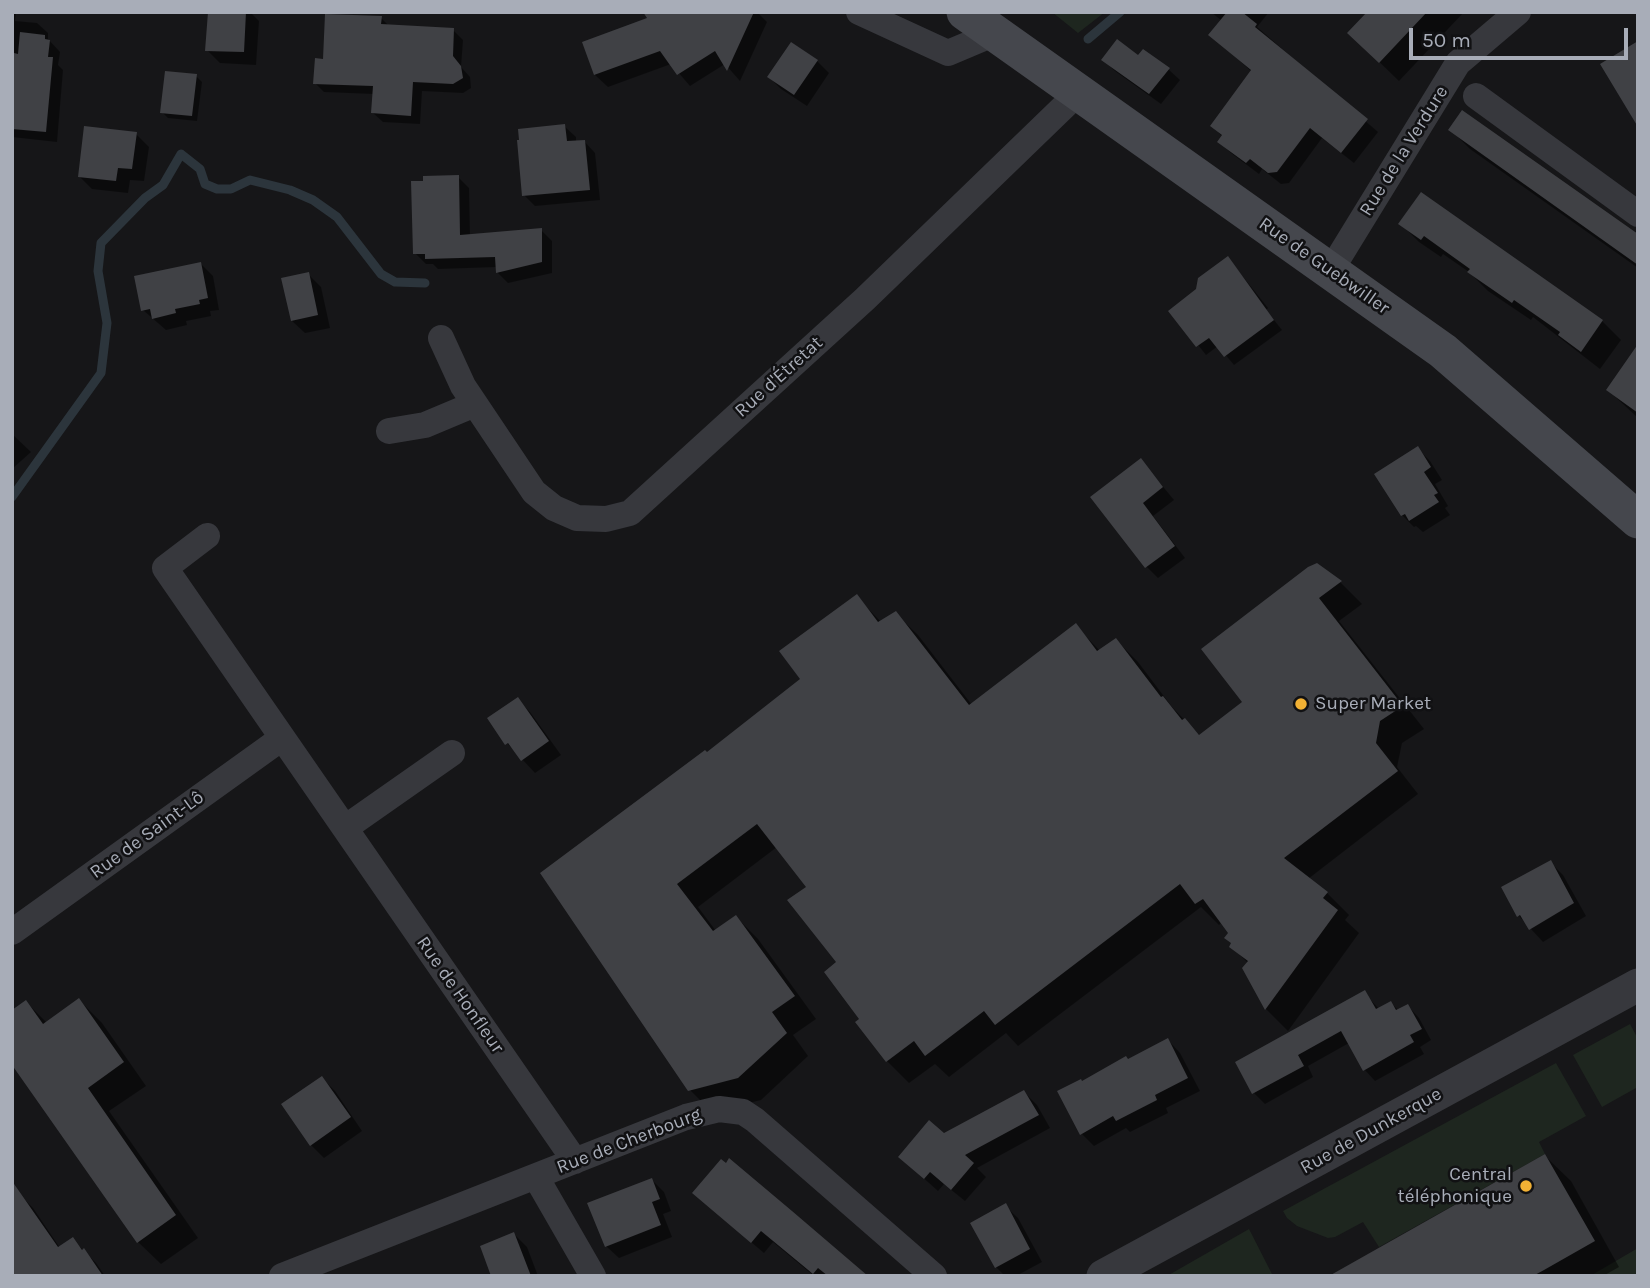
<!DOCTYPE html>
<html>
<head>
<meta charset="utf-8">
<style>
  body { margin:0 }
  #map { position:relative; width:1650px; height:1288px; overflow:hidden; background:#161618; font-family:Karla,sans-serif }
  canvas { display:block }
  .frame { position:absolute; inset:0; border:14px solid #a8adb8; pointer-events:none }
  .scale { position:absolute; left:1409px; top:28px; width:219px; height:32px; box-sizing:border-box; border:4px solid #a8adb8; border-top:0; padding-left:9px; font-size:21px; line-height:24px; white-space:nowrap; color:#a8adb8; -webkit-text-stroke:5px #111113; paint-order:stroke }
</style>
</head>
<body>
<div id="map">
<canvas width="1650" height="1288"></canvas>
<div class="frame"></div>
<div class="scale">50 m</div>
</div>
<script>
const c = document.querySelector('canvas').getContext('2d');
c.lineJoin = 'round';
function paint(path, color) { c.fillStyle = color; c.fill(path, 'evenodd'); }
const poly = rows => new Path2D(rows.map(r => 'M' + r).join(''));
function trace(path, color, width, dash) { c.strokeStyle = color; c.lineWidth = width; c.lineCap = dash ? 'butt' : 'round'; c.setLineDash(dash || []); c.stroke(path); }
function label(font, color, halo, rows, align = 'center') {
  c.font = font + ' Karla,sans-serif'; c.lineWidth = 5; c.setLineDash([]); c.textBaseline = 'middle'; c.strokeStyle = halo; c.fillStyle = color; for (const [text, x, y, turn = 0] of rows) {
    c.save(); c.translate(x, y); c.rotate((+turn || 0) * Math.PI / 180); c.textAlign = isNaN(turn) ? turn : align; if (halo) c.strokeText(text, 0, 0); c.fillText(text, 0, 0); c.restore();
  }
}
const green = poly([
  [1052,12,1105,12,1078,33],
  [1630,1024,1638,1039,1638,1090,1636,1088,1602,1107,1573,1055],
  [1556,1063,1586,1116,1539,1142,1545,1154,1379,1247,1363,1222,1335,1237,1328,1238,1297,1226,1287,1218,1283,1211],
  [1249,1229,1273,1276,1167,1276],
  [1638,1248,1638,1276,1590,1276]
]);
const shadow = poly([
  [12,12,16,12,15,21,37,23,48,33,48,39,60,52,58,65,63,70,57,142,12,137],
  [209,12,250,12,259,21,256,65,220,63,207,50],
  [645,12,757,12,767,22,740,81,725,64,690,86,671,64,608,87,595,75,584,43,650,19],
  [1211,12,1269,12,1257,27,1378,132,1354,163,1322,138,1289,183,1281,184,1262,169,1259,174,1231,153,1219,142,1223,137,1212,126,1252,72,1211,35,1222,21],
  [1369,12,1464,12,1399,81,1369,52],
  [381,18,389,26,453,30,463,40,461,67,470,77,471,88,463,93,422,91,420,124,383,122,373,113,374,94,324,92,315,83,325,60],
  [1139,57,1168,69,1180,80,1161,104,1115,71,1103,60],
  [817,61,829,73,807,106,781,89,769,77],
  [196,76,202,82,197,121,168,118,162,112],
  [564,126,576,137,576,142,584,141,595,153,600,200,535,206,524,195],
  [1451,130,1638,237,1638,268,1470,149],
  [136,134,149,147,144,181,130,180,128,193,92,189,79,176],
  [458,177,469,188,470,236,541,230,552,241,552,273,508,283,498,273,497,267,438,269,433,264,426,264,415,253],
  [1401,224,1602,321,1621,340,1600,369,1533,317,1531,320,1488,291,1469,272,1443,254,1441,257,1419,242],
  [1228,258,1268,308,1266,310,1282,330,1234,365,1218,346,1206,355,1171,311,1197,290],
  [201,264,213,276,219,310,210,311,211,316,186,321,187,325,166,330,143,310],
  [308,274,321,287,330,328,305,333,292,321],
  [1638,370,1638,418,1608,390],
  [12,434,31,452,12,469],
  [1418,449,1430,461,1442,480,1435,484,1448,506,1445,508,1450,515,1423,532,1416,526,1414,527,1402,515],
  [1141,460,1174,500,1153,516,1185,558,1158,578,1146,566,1093,497],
  [1340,582,1362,604,1339,621,1424,729,1402,743,1397,767,1418,794,1308,879,1327,893,1349,915,1345,920,1359,933,1288,1031,1266,1009,1244,968,1248,963,1231,946,1233,944,1230,933,1222,922,1219,925,1201,907,1018,1046,1006,1033,949,1077,935,1064,909,1083,887,1061,862,1020,808,887,777,847,698,907,716,931,736,917,758,939,816,1019,793,1035,808,1056,761,1100,712,1112,690,1090,543,873,707,754,802,680,856,596,881,622,895,613,918,635,972,705,1076,626,1100,651,1116,640,1138,662,1172,707,1200,736,1245,702,1204,649],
  [517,699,530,712,561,755,535,773,507,743],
  [1550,862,1563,875,1586,916,1543,942,1519,916,1503,887],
  [1366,995,1379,1009,1391,1003,1399,1011,1408,1006,1419,1018,1431,1040,1420,1047,1424,1054,1375,1081,1364,1069,1349,1043,1308,1066,1313,1077,1265,1104,1254,1093],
  [79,1000,102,1023,146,1086,109,1111,198,1238,161,1264,138,1242,26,1002,47,1023],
  [1168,1040,1180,1053,1200,1091,1166,1108,1168,1113,1130,1132,1126,1128,1094,1146,1081,1133,1082,1082],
  [322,1078,335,1091,362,1131,324,1158,311,1145],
  [1024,1092,1037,1105,1050,1128,977,1168,986,1177,965,1201,944,1184,938,1191,900,1157],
  [1545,1156,1571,1181,1619,1267,1603,1276,1333,1276],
  [652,1180,664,1192,671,1211,663,1214,672,1237,619,1258,606,1246],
  [21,1196,33,1208,60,1248,72,1239,96,1263,105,1276,12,1276],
  [706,1204,866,1276,814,1276,773,1242,764,1253],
  [1005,1206,1018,1218,1042,1262,1016,1276,1005,1276,996,1267,973,1224],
  [514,1234,527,1247,538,1276,493,1276]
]);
const stream = poly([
  [1088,39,1120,12],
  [12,497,101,373,107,323,98,271,101,243,145,198,163,185,181,154,200,169,205,184,217,189,231,189,250,180,290,190,313,200,337,217,381,274,395,282,425,283]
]);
const building = poly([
  [208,12,246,12,244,52,205,51],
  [643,12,754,12,727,71,715,51,677,75,660,51,594,75,582,42,647,18],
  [1227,12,1242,12,1257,24,1255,27,1368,119,1341,153,1310,128,1277,172,1268,173,1250,159,1246,163,1217,142,1222,135,1210,126,1251,70,1208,35],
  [1367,12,1427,12,1379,63,1347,33],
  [325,14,382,16,381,24,454,28,453,56,461,66,463,78,453,84,413,82,411,116,371,113,373,86,313,84,315,58,323,59],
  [20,32,45,35,45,39,50,40,48,57,53,57,46,132,12,129,12,70,14,53,18,54],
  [1117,39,1138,55,1143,49,1170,68,1149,94,1101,60],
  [1638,41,1638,127,1600,64],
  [791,42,818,60,794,95,767,77],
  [165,71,197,74,192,116,160,113],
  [1462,110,1638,234,1638,265,1448,130],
  [565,124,567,141,585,140,590,190,522,196,517,140,519,140,518,129],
  [84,126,137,132,132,169,118,168,116,181,78,177],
  [459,175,460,235,542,228,542,262,496,273,495,257,425,259,425,254,413,254,411,181,423,181,423,176],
  [1421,192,1603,320,1581,352,1558,335,1560,332,1514,300,1512,303,1467,272,1470,269,1424,236,1421,240,1398,224],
  [1228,256,1274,320,1224,357,1209,338,1196,347,1168,311,1196,289,1198,278],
  [201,262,208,298,199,300,200,304,175,309,176,313,152,319,150,309,141,311,134,276],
  [309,272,318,315,291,321,281,278],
  [1638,344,1638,413,1606,390],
  [1418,446,1431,467,1424,472,1438,493,1434,495,1439,502,1409,521,1405,514,1401,516,1374,474],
  [1141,458,1163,487,1143,503,1175,546,1145,568,1090,497],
  [1317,563,1342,581,1319,598,1403,706,1380,721,1376,743,1398,771,1284,858,1328,892,1323,898,1338,910,1265,1010,1242,968,1248,961,1229,947,1231,943,1224,938,1228,933,1203,899,1195,904,1180,884,995,1025,984,1011,925,1056,914,1041,886,1062,855,1022,859,1019,824,972,836,962,787,900,806,887,757,824,677,884,713,931,736,915,795,996,772,1012,787,1033,738,1078,688,1091,540,873,705,750,707,752,800,679,779,651,857,594,878,622,896,611,969,705,1076,623,1097,651,1116,638,1161,697,1163,696,1182,720,1185,718,1199,735,1242,702,1201,649,1308,567],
  [518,697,549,741,521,761,508,743,505,745,487,718],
  [1551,860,1574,903,1529,930,1520,915,1517,917,1501,887],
  [1365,990,1376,1009,1391,1001,1396,1010,1408,1004,1422,1029,1410,1035,1414,1042,1363,1071,1341,1031,1298,1055,1304,1066,1252,1094,1235,1062],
  [79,998,124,1062,88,1088,176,1215,137,1243,12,1065,12,1010,26,1000,43,1024],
  [1168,1038,1188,1078,1155,1095,1157,1100,1116,1121,1113,1116,1080,1135,1057,1091,1081,1079,1082,1081,1126,1056,1128,1059],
  [322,1076,351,1117,310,1146,281,1104],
  [1024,1090,1039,1115,965,1155,974,1163,951,1190,930,1172,924,1179,898,1157,929,1120,944,1133],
  [1545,1154,1595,1241,1544,1270,1533,1276,1329,1276],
  [729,1158,792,1211,868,1276,828,1276,818,1268,813,1274,761,1231,751,1243,692,1193,721,1159,726,1163],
  [652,1178,660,1199,652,1202,661,1225,605,1247,587,1203],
  [12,1181,58,1247,73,1237,82,1250,84,1248,103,1276,12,1276],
  [1006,1203,1030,1249,995,1268,970,1223],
  [514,1232,531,1276,491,1276,480,1246]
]);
const minor = poly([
  [859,12,948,53,993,34],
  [1476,96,1638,214],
  [1331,270,1458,63,1518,12],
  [441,338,463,386,534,492,554,508,577,518,606,519,630,513,865,299,1078,93],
  [389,431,425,425,475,404],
  [207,536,165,568,575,1161],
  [345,828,452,753],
  [12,932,282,738],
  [536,1177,593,1276],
  [282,1276,686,1117,719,1109,743,1112,755,1120,934,1276]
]);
const tertiary = poly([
  [1103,1276,1638,985]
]);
const secondary = poly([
  [965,12,1443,351,1638,520]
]);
const markers = [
  [1301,704,7,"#f2b134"],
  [1526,1186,7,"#f2b134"]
];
const streetNames = [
  ["Rue de la Verdure",1404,151,-58],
  ["Rue de Guebwiller",1324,266,35],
  ["Rue d'Étretat",779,377,-42],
  ["Rue de Saint-Lô",147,835,-36],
  ["Rue de Honfleur",460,995,55],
  ["Rue de Dunkerque",1371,1131,-29],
  ["Rue de Cherbourg",629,1141,-21]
];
const poiNames = [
  ["Super Market",1315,704],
  ["Central",1512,1175,"right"],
  ["téléphonique",1512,1197,"right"]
];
paint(green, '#1e261f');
paint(shadow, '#0007');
trace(stream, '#2c353c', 9);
paint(building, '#404145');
trace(minor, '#37383d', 26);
trace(tertiary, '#37383d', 33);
trace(secondary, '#45474d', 37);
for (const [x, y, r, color] of markers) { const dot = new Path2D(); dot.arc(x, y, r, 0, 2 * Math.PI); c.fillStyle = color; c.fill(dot); trace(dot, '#111113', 2.5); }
label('19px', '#a8adb8', '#111113', streetNames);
label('19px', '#a8adb8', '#111113', poiNames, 'left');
</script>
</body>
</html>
